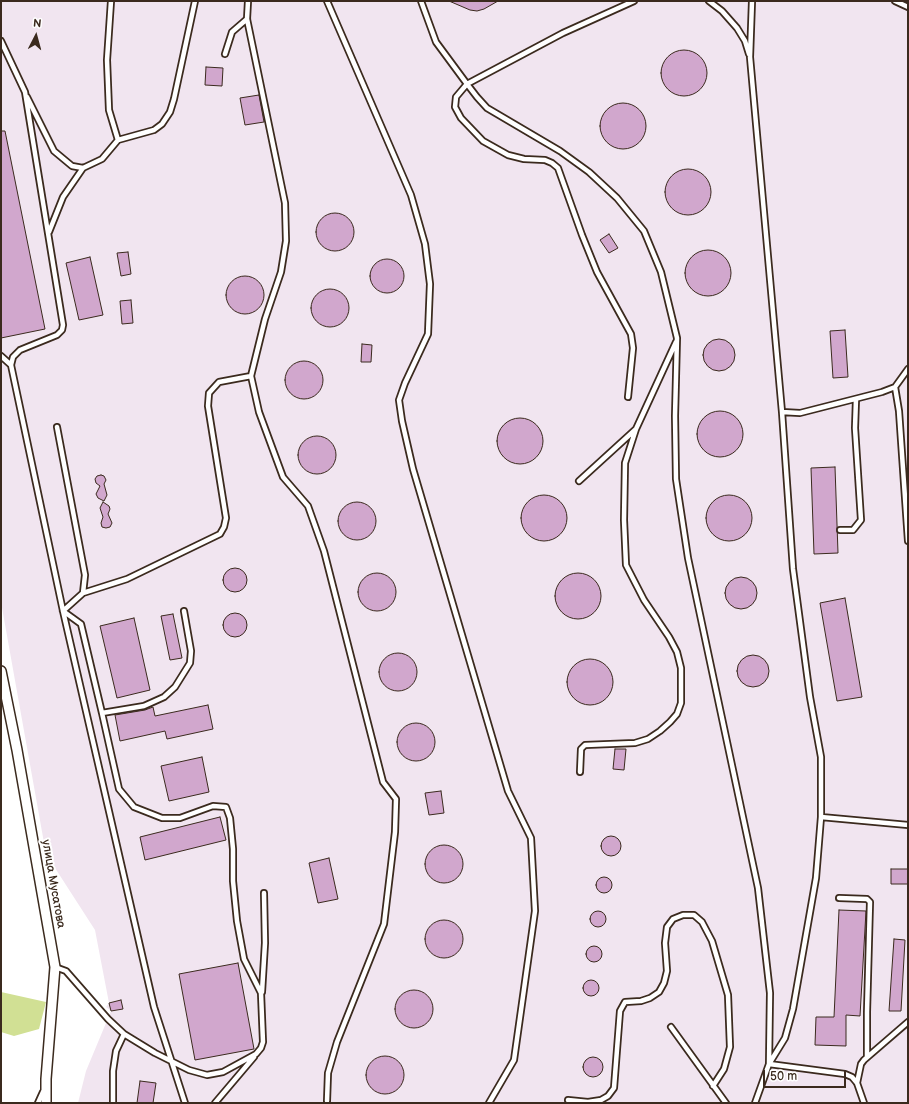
<!DOCTYPE html>
<html>
<head>
<meta charset="utf-8">
<style>
  body { margin:0 }
  #map { position:relative; width:909px; height:1104px; overflow:hidden; background:#fff; font-family:"Balsamiq Sans",sans-serif }
  canvas { display:block }
  .frame { position:absolute; inset:0; border:2px solid #3b2a1e; pointer-events:none }
  .north { position:absolute; left:16px; top:16px; width:40px; height:40px; -webkit-text-stroke:3px #fff; paint-order:stroke; rotate:6deg; font-size:11px; font-weight:700; line-height:16px; text-align:center; color:#3b2a1e }
  .north::after { content:''; display:block; margin:auto; width:14px; height:18px; background:#3b2a1e; clip-path:polygon(50% 0,100% 100%,50% 72%,0 100%) }
  .scale { position:absolute; left:763px; top:1070px; width:83px; height:18px; box-sizing:border-box; border:2px solid #3b2a1e; border-top:0; padding-left:5px; font-size:12px; line-height:14px; white-space:nowrap; color:#3b2a1e; -webkit-text-stroke:3px #fff; paint-order:stroke }
</style>
</head>
<body>
<div id="map">
<canvas width="909" height="1104"></canvas>
<div class="frame"></div>
<div class="north">N</div>
<div class="scale">50 m</div>
</div>
<script>
const c = document.querySelector('canvas').getContext('2d');
c.lineJoin = 'round';
function paint(path, color) { c.fillStyle = color; c.fill(path, 'evenodd'); }
const poly = rows => new Path2D(rows.map(r => 'M' + r).join(''));
function trace(path, color, width, dash) { c.strokeStyle = color; c.lineWidth = width; c.lineCap = dash ? 'butt' : 'round'; c.setLineDash(dash || []); c.stroke(path); }
function label(font, color, halo, rows, align = 'center') {
  c.font = font + ' "Balsamiq Sans",sans-serif'; c.lineWidth = 4; c.setLineDash([]); c.textBaseline = 'middle'; c.strokeStyle = halo; c.fillStyle = color; for (const [text, x, y, turn = 0] of rows) {
    c.save(); c.translate(x, y); c.rotate((+turn || 0) * Math.PI / 180); c.textAlign = isNaN(turn) ? turn : align; if (halo) c.strokeText(text, 0, 0); c.fillText(text, 0, 0); c.restore();
  }
}
const built = poly([
  [1,1,908,1,908,1103,78,1103,86,1071,111,1011,106,1007,109,1003,95,930,46,854,1,602]
]);
const green = poly([
  [1,992,46,1002,39,1029,14,1036,1,1032]
]);
const building = poly([
  [449,1,498,1,484,9,477,11,470,10,449,1],
  '661 73a23 23 0 1 1 46 0a23 23 0 1 1-46 0Z',
  [206,67,223,68,222,86,205,85,206,67],
  [259,95,264,122,245,125,240,98,259,95],
  '600 126a23 23 0 1 1 46 0a23 23 0 1 1-46 0Z',
  [1,131,5,131,45,329,1,338,1,131],
  '665 192a23 23 0 1 1 46 0a23 23 0 1 1-46 0Z',
  '316 232a19 19 0 1 1 38 0a19 19 0 1 1-38 0Z',
  [609,234,618,248,609,253,600,240,609,234],
  '685 273a23 23 0 1 1 46 0a23 23 0 1 1-46 0Z',
  [128,252,131,274,121,276,117,253,128,252],
  [90,257,103,315,79,320,66,263,90,257],
  '370 276a17 17 0 1 1 34 0a17 17 0 1 1-34 0Z',
  '226 295a19 19 0 1 1 38 0a19 19 0 1 1-38 0Z',
  '311 308a19 19 0 1 1 38 0a19 19 0 1 1-38 0Z',
  [131,300,133,323,122,324,120,301,131,300],
  [845,330,848,377,833,378,830,331,845,330],
  '703 355a16 16 0 1 1 32 0a16 16 0 1 1-32 0Z',
  [362,344,372,345,371,362,361,362,362,344],
  '285 380a19 19 0 1 1 38 0a19 19 0 1 1-38 0Z',
  '697 434a23 23 0 1 1 46 0a23 23 0 1 1-46 0Z',
  '497 441a23 23 0 1 1 46 0a23 23 0 1 1-46 0Z',
  '298 455a19 19 0 1 1 38 0a19 19 0 1 1-38 0Z',
  [835,467,838,553,814,554,811,468,835,467],
  [101,475,104,476,106,480,104,484,107,495,104,501,98,498,96,494,100,486,96,483,95,479,97,476,101,475],
  '521 518a23 23 0 1 1 46 0a23 23 0 1 1-46 0Z',
  '706 518a23 23 0 1 1 46 0a23 23 0 1 1-46 0Z',
  [103,502,109,506,110,509,108,514,112,523,110,527,106,528,102,527,101,523,103,517,100,508,103,502],
  '338 521a19 19 0 1 1 38 0a19 19 0 1 1-38 0Z',
  '223 580a12 12 0 1 1 24 0a12 12 0 1 1-24 0Z',
  '555 596a23 23 0 1 1 46 0a23 23 0 1 1-46 0Z',
  '358 592a19 19 0 1 1 38 0a19 19 0 1 1-38 0Z',
  '725 593a16 16 0 1 1 32 0a16 16 0 1 1-32 0Z',
  [845,598,862,697,837,701,820,603,845,598],
  '223 625a12 12 0 1 1 24 0a12 12 0 1 1-24 0Z',
  [173,614,182,658,170,660,161,616,173,614],
  [134,618,150,690,117,698,100,626,134,618],
  '379 672a19 19 0 1 1 38 0a19 19 0 1 1-38 0Z',
  '737 671a16 16 0 1 1 32 0a16 16 0 1 1-32 0Z',
  '567 682a23 23 0 1 1 46 0a23 23 0 1 1-46 0Z',
  [208,705,213,729,167,739,165,731,120,741,115,715,145,710,153,707,155,716,208,705],
  '397 742a19 19 0 1 1 38 0a19 19 0 1 1-38 0Z',
  [615,749,626,749,624,770,613,769,615,749],
  [202,757,209,792,169,801,161,766,202,757],
  [441,791,444,813,429,815,425,793,441,791],
  [220,817,226,840,145,860,140,837,220,817],
  '601 846a10 10 0 1 1 20 0a10 10 0 1 1-20 0Z',
  '425 864a19 19 0 1 1 38 0a19 19 0 1 1-38 0Z',
  [329,858,338,899,318,903,309,863,329,858],
  [891,869,908,869,908,884,891,884,891,869],
  '596 885a8 8 0 1 1 16 0a8 8 0 1 1-16 0Z',
  [839,910,866,911,860,1016,846,1015,846,1046,815,1045,816,1017,834,1017,839,910],
  '590 919a8 8 0 1 1 16 0a8 8 0 1 1-16 0Z',
  '425 939a19 19 0 1 1 38 0a19 19 0 1 1-38 0Z',
  [894,939,905,940,901,1011,889,1011,894,939],
  '586 954a8 8 0 1 1 16 0a8 8 0 1 1-16 0Z',
  [238,963,254,1049,195,1060,179,974,238,963],
  '583 988a8 8 0 1 1 16 0a8 8 0 1 1-16 0Z',
  '395 1009a19 19 0 1 1 38 0a19 19 0 1 1-38 0Z',
  [121,1000,123,1009,111,1011,109,1003,121,1000],
  '366 1075a19 19 0 1 1 38 0a19 19 0 1 1-38 0Z',
  '583 1067a10 10 0 1 1 20 0a10 10 0 1 1-20 0Z',
  [140,1081,156,1083,153,1103,137,1103,140,1081]
]);
const service = poly([
  [111,1,107,60,109,110,118,140],
  [248,1,247,19,285,203,286,241,281,272,265,319,251,376,259,412,283,477,308,506,324,551,383,782,396,799,395,832,384,924,337,1042,328,1073,327,1101],
  [327,1,411,195,425,244,430,284,428,334,405,383,399,400,402,421,413,469,508,791,531,838,535,911,514,1060,489,1103],
  [421,1,436,42,467,84,563,33,634,1],
  [709,1,722,11,737,28,745,41,749,54],
  [895,1,908,7],
  [1,41,25,92,63,325,62,330,57,335,20,350,13,357,11,365,63,611,154,1007,185,1103],
  [225,54,232,32,247,19],
  [27,97,54,151,72,166,83,168,102,159,118,140,154,130,162,124,170,112,174,99,195,1],
  [49,232,63,197,83,168],
  [1,356,11,365],
  [895,387,908,369],
  [628,397,633,348,631,334,597,272,582,235,558,168,552,163,545,160,524,159,508,155,483,141,461,118,455,107,456,97,467,84,477,97,487,108,560,151,589,172,617,198,644,231,661,272,677,338,675,416,676,479,688,558,758,888,770,993,769,1064,785,1038,793,1009,816,878,821,817,821,757,810,697,793,569,782,412,750,57,752,1],
  [782,412,800,413,882,392,895,387,899,411,908,541],
  [57,427,85,575,83,593,63,611,81,624,102,713,144,706,164,697,175,687,190,663,191,651,184,611],
  [579,481,636,429,676,342],
  [840,530,853,530,861,520,855,428,856,399],
  [83,593,127,579,220,534,224,527,226,518,208,406,209,393,219,382,251,376],
  [580,772,581,749,585,745,635,743,648,739,660,731,670,722,677,714,681,703,681,668,677,652,669,637,644,600,626,565,624,520,625,463,636,429],
  [821,817,908,825],
  [839,898,867,899,870,902,867,1012,867,1057],
  [55,967,66,971,108,1019,124,1034,155,1053,189,1070,207,1075,223,1072,256,1054,261,1048,263,1042,261,993,244,959,237,921,233,881,233,849,230,818,226,807,213,806,180,818,162,818,134,807,119,789,102,713],
  [262,992,265,943,264,893],
  [671,1027,726,1103],
  [857,1083,861,1064,864,1060,908,1022],
  [568,1100,588,1102,601,1100,608,1096,614,1088,620,1011,625,1002,641,1001,650,998,659,992,664,983,667,971,665,943,667,927,673,919,683,915,694,915,702,922,712,941,728,995,730,1047,724,1069,713,1086],
  [38,1103,43,1092],
  [113,1103,113,1071,116,1051,124,1034],
  [215,1103,254,1057],
  [755,1103,769,1064,845,1074,852,1077,857,1083,864,1103]
]);
const minor = poly([
  [1,671,17,750,55,967,46,1079,46,1103]
]);
const streetNames = [
  ["улица Мусатова",53,884,80]
];
paint(built, '#f1e5f0');
paint(green, '#d1e094');
paint(building, '#d1a7cd');
trace(building, '#3b2a1e', 1);
trace(service, '#3b2a1e', 8);
trace(minor, '#3b2a1e', 12);
trace(service, '#fff', 4.5);
trace(minor, '#fff', 9);
label('12px', '#3b2a1e', '#fff', streetNames);
</script>
</body>
</html>
